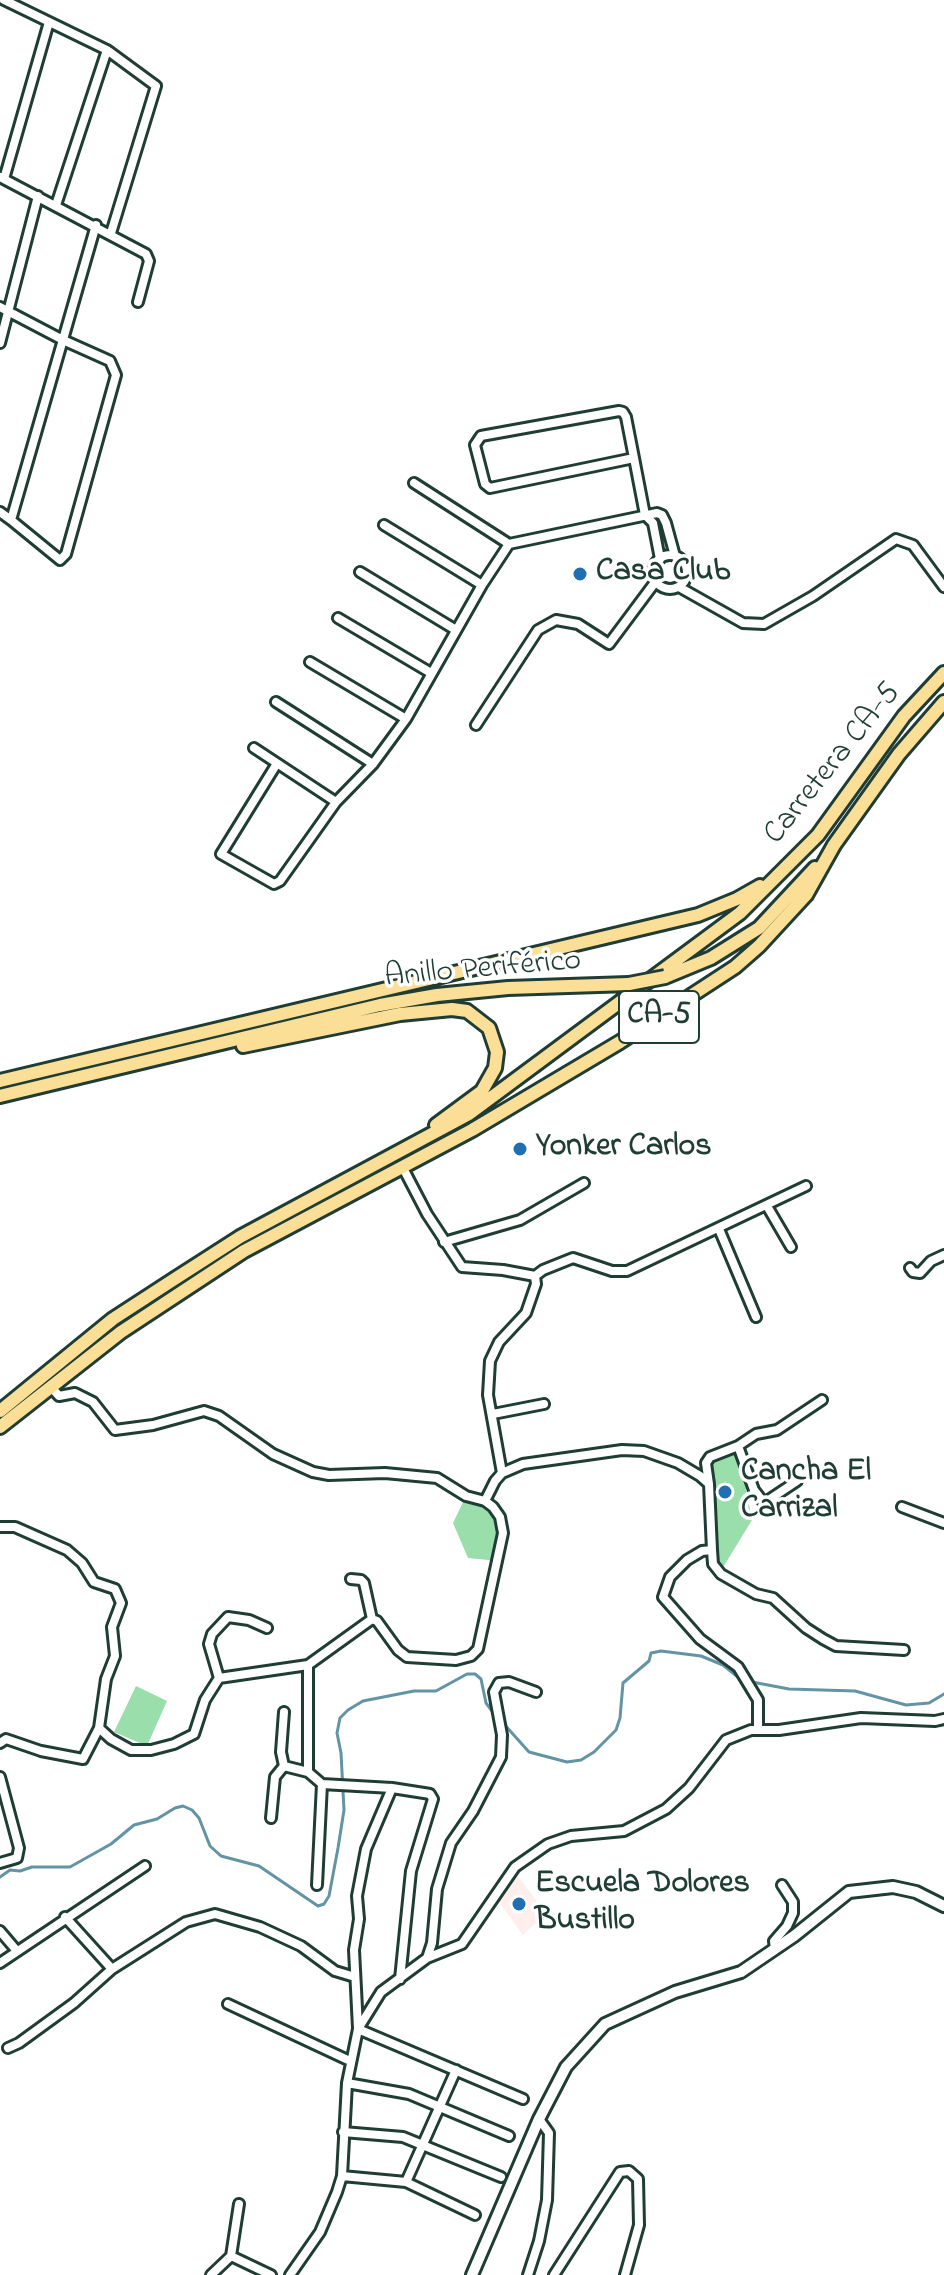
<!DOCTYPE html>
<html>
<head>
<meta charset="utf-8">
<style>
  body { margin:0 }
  canvas { display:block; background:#fff }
</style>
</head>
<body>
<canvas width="944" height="2275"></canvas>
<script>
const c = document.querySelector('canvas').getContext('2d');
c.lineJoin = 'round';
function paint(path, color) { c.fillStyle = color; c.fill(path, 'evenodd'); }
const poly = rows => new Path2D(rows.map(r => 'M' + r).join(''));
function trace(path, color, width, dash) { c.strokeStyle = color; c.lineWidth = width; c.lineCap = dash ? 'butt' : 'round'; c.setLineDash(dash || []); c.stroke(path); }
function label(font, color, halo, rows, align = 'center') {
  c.font = font + ' "Indie Flower",sans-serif'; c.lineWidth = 7; c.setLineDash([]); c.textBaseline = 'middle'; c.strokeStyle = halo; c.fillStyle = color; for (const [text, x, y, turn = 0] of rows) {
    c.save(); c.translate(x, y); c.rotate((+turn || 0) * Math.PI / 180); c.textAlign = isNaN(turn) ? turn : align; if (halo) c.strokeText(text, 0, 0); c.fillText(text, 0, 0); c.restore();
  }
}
const built = poly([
  [516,1874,546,1913,523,1935,494,1895]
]);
const green = poly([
  [739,1452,752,1520,722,1569,714,1550,706,1466],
  [466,1496,474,1497,500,1517,498,1561,468,1558,453,1523],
  [136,1686,167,1701,147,1746,114,1732]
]);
const stream = poly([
  [752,1682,789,1689,855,1691,906,1705,929,1703,944,1694],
  [503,1723,529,1752,567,1762,581,1760,594,1752,616,1730,620,1718,623,1683,649,1661,651,1653,661,1651,701,1656,723,1665,739,1678],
  [0,1877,10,1870,20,1871,32,1867,70,1867,111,1844,134,1825,157,1819,175,1808,183,1806,192,1810,199,1818,210,1846,221,1856,259,1866,318,1906,324,1904,329,1896,338,1848,344,1810,341,1753,337,1733,340,1718,348,1710,363,1701,414,1691,436,1691,467,1674,475,1674,481,1679,486,1703,495,1715]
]);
const minor = poly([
  [4,0,107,50,156,86,111,233],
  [0,177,146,254,149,261,138,302],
  [4,179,49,22],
  [56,205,107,50],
  [0,307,63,340,110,361,116,375,66,554,60,560,11,520],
  [0,343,38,196],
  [634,458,490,488,485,484,475,445,481,436,619,411,623,412,626,417,634,458,645,515,653,523,660,559],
  [414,483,509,544],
  [0,512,11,520,96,225],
  [384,525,482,585],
  '653 572a17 17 0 1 1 34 0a17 17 0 1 1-34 0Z',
  [360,572,456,630],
  [679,587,743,623,764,624,813,596,896,539,913,545,944,587],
  [338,618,431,673],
  [310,662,406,719],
  [276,702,373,764],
  [476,725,538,630,556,620,578,624,609,644,656,581],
  [254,748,336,802],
  [276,765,221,854,274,884,280,881,336,802,373,764,406,719,482,585,509,544,657,513,662,515,666,523,675,556],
  [403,1168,427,1214,462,1267,503,1270,535,1276],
  [767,1206,791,1247],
  [719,1229,756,1317],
  [444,1242,520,1220,584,1183],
  [910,1268,913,1272,920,1273,931,1261,944,1255],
  [535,1276,543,1270,573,1258,612,1271,627,1271,806,1186],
  [51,1387,59,1396,75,1393,93,1402,115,1430,153,1425,204,1411,219,1416,273,1454,313,1472,329,1475,385,1473,437,1478,466,1496,485,1501,493,1507,500,1517,503,1533,478,1649,471,1656,456,1660,407,1657,398,1650,377,1621,372,1619,308,1665,219,1678,205,1700,194,1734,174,1744,151,1750,131,1750,111,1739,99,1728],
  [493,1414,544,1404],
  [738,1446,756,1434,777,1430,822,1400],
  [502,1473,488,1395,490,1361,499,1342,526,1313,536,1284,535,1276],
  [709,1484,706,1463,710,1457,738,1446,754,1490,764,1503,797,1481],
  [485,1501,495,1481,502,1473,523,1464,622,1450,644,1451,678,1463,700,1476,709,1484,712,1550,702,1551,687,1560,670,1577,663,1597,700,1639,738,1667,758,1700,758,1730],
  [902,1507,944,1523],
  [0,1527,15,1527,67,1550,82,1563,94,1582,115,1589,121,1603,112,1627,115,1656,106,1679,99,1728,83,1759,41,1751,6,1739,0,1743],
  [712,1550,713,1564,721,1574,756,1594,773,1598,806,1628,823,1639,836,1646,904,1650],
  [351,1579,361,1580,364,1583,372,1619],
  [308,1665,308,1772,322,1784,392,1788,424,1793,430,1794,433,1799,411,1871,400,1979],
  [219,1678,209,1644,212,1634,228,1617,249,1620,267,1628],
  [284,1712,281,1752,284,1766,308,1772],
  [0,1777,19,1848,17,1858,0,1863],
  [271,1818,275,1777,284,1766],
  [317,1885,322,1784],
  [65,1917,112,1969],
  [0,1931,17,1951],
  [775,1949,774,1941,787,1926,793,1913,793,1902,782,1885],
  [427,1958,432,1943,437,1889,451,1843,473,1811,501,1757,502,1735,494,1692,499,1683,509,1682,536,1692],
  [0,1963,145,1866],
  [228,2004,350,2061],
  [358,2028,354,1950,359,1919,357,1896,366,1849,392,1788],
  [358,2029,523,2099],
  [8,2048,19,2043,74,2003,112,1969,186,1922,215,1914,260,1927,301,1946,335,1971,355,1977],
  [347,2083,409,2094,509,2136],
  [343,2132,403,2137,501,2177],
  [342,2176,406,2182,475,2215],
  [406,2182,456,2070],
  [231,2256,239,2204],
  [211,2275,231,2256,271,2275],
  [290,2275,320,2232,337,2192,342,2176,347,2083,358,2029,381,1992,427,1958,462,1944,515,1867,548,1844,571,1836,624,1831,666,1809,689,1788,726,1740,751,1730,779,1730,861,1718,935,1721,944,1719],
  [528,2275,539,2241,547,2200,549,2133,539,2119],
  [554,2275,620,2172,629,2171,638,2179,639,2225,625,2275]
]);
const tertiary = poly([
  [472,2275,539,2119,566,2067,605,2024,675,1992,741,1972,794,1936,849,1892,893,1887,916,1892,944,1906]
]);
const trunk = poly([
  [665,977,711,958,759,928,815,868],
  [243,1046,400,1014,452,1009,467,1011,489,1028,497,1052,495,1068,482,1091,436,1125],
  [0,1081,698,915,737,899,760,886],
  [0,1096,380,1005,437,995,508,988,629,984],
  [0,1411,113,1319,173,1280,240,1237,469,1114,740,913,818,835,904,716,944,673],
  [0,1427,121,1332,244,1251,472,1130,620,1042,735,967,759,946,806,895,834,845,899,754,944,702]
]);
const trunkBridge = poly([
  [629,984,665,977]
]);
const markers = [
  [580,574,8,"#1f6fb2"],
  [520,1149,8,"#1f6fb2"],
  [725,1492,8,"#1f6fb2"],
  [519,1904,8,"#1f6fb2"]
];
const shields = [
  [659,1017,80]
];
const shieldNames = [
  ["CA-5",659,1017]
];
const poiNames = [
  ["Casa Club",596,574],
  ["Yonker Carlos",536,1149],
  ["Cancha El",741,1474],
  ["Carrizal",741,1511],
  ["Escuela Dolores",535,1886],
  ["Bustillo",535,1923]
];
const streetNames = [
  ["Carretera CA-5",834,765,-51],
  ["Anillo Periférico",483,971,-5]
];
paint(built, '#feefec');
paint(green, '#99deab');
trace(stream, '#6294a4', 3);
trace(minor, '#1f3d34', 14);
trace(tertiary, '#1f3d34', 16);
trace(trunk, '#1f3d34', 18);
trace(minor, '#fff', 8);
trace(tertiary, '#fff', 10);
trace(trunk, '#fbdf96', 12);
trace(trunkBridge, '#1f3d34', 18, []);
trace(trunkBridge, '#fbdf96', 12);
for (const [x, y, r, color] of markers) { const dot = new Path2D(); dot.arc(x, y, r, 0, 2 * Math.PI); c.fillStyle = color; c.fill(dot); trace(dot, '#fff', 3); }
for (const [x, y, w] of shields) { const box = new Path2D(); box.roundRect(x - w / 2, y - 26, w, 52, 6); c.fillStyle = '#fff'; c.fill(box); trace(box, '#1f3d34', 2); }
label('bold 30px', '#1f3d34', null, shieldNames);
label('bold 32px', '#1f3d34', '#fff', poiNames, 'left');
label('32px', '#1f3d34', '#fff', streetNames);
</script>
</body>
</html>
